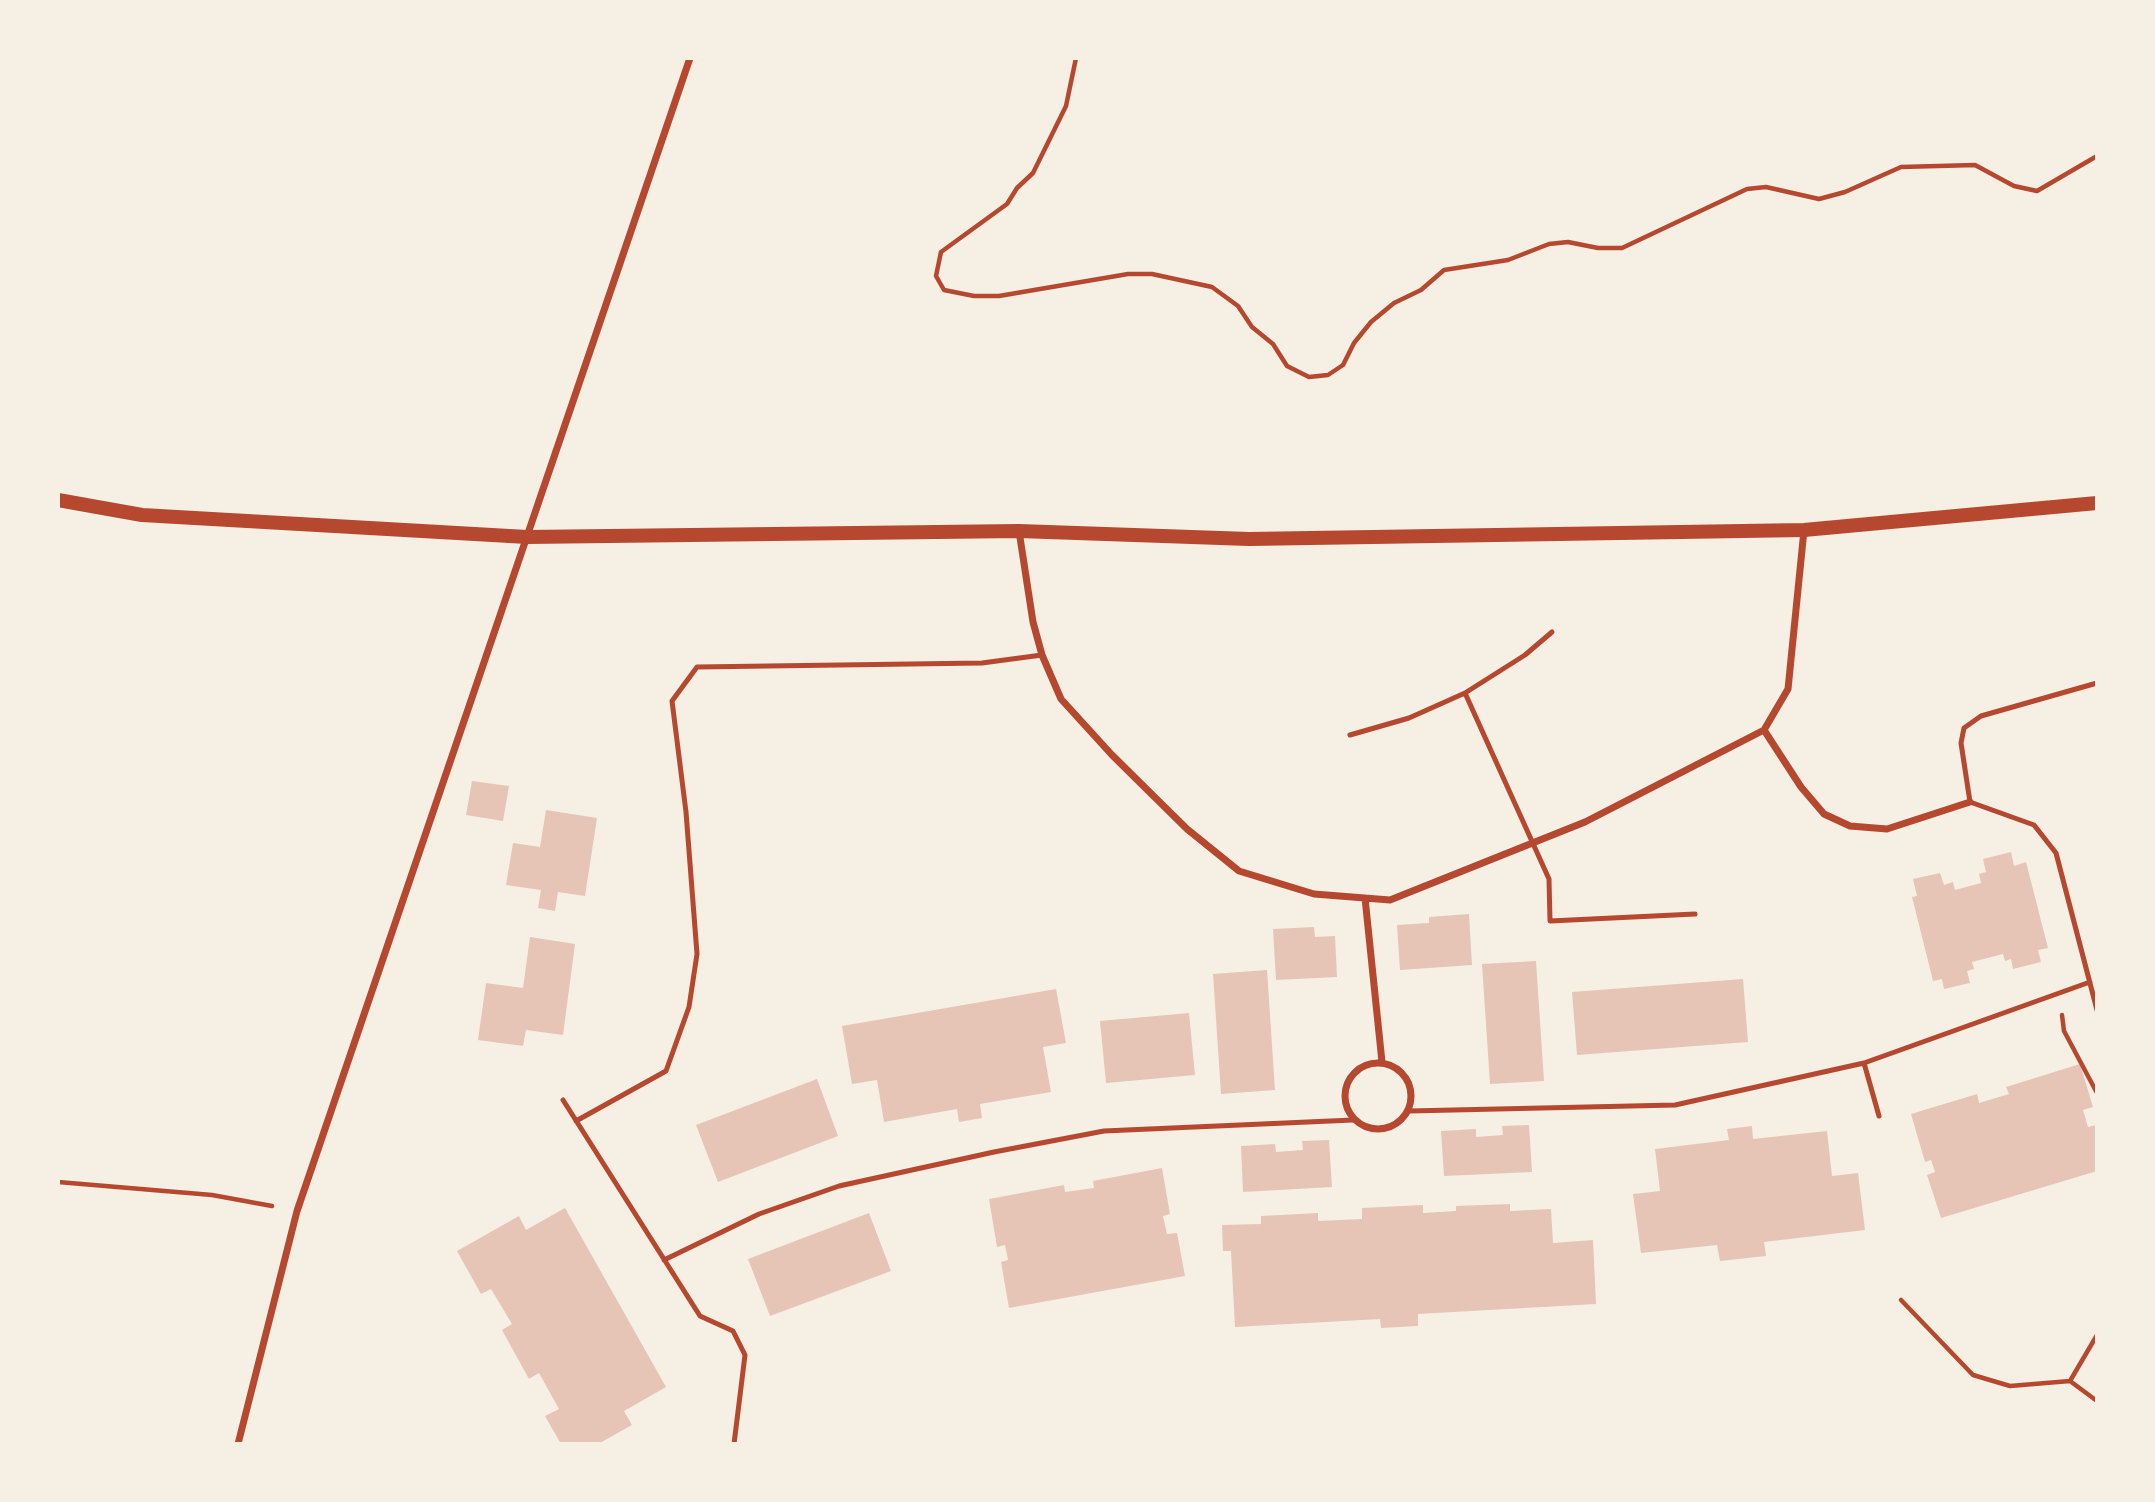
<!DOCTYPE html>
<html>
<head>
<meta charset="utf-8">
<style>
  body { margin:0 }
  #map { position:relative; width:2155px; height:1502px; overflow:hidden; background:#f6efe4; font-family:Bitter,serif }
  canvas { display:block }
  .frame { position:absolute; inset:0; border:60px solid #f6efe4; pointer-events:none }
</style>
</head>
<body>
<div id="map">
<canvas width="2155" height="1502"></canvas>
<div class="frame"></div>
</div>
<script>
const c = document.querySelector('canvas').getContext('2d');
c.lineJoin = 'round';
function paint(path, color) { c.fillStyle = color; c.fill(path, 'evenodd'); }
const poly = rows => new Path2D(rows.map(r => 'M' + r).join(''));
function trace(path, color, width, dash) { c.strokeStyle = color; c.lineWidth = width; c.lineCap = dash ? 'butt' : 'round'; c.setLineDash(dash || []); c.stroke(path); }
const building = poly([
  [472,781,509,786,503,821,466,815],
  [546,810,597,818,585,896,558,892,555,911,538,908,541,890,506,885,513,843,540,847],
  [2011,852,2014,866,2026,862,2048,948,2038,950,2041,962,2013,969,2011,959,2005,961,2003,954,1972,962,1974,969,1967,971,1970,983,1944,989,1942,979,1933,981,1912,897,1917,896,1913,879,1940,873,1944,885,1953,882,1955,890,1981,883,1979,874,1986,872,1983,859],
  [1469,914,1472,965,1400,970,1397,925,1429,923,1429,917],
  [1314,927,1315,937,1335,936,1337,977,1276,980,1273,929],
  [530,937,575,944,563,1035,526,1030,523,1046,478,1040,486,983,523,988],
  [1536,961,1544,1081,1490,1084,1482,964],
  [1267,970,1275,1090,1221,1094,1213,974],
  [1743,979,1748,1042,1577,1055,1572,992],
  [1056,989,1066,1043,1043,1047,1051,1092,980,1104,982,1118,959,1122,957,1109,884,1122,877,1080,852,1084,842,1026],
  [1189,1013,1195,1075,1106,1083,1100,1021],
  [2080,1064,2093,1107,2083,1110,2088,1127,2096,1125,2097,1128,2097,1171,1941,1218,1927,1175,1935,1172,1931,1160,1925,1162,1911,1114,1977,1094,1979,1103,2009,1094,2006,1087],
  [817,1079,838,1136,718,1182,696,1125],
  [1529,1125,1532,1172,1444,1176,1441,1131,1476,1129,1476,1137,1503,1135,1502,1126],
  [1752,1126,1753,1139,1827,1131,1832,1176,1858,1173,1865,1230,1764,1242,1766,1256,1720,1261,1717,1245,1641,1253,1633,1194,1660,1191,1655,1149,1729,1140,1727,1129],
  [1329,1140,1332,1187,1243,1192,1241,1146,1275,1144,1276,1152,1303,1150,1302,1141],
  [1162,1168,1170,1214,1163,1216,1167,1234,1177,1233,1185,1276,1009,1308,1001,1262,1008,1260,1005,1245,997,1247,989,1199,1064,1185,1065,1192,1094,1188,1093,1181],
  [1510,1204,1510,1211,1551,1209,1553,1243,1593,1240,1596,1304,1418,1314,1418,1326,1381,1328,1380,1319,1235,1327,1231,1251,1223,1251,1222,1225,1261,1224,1261,1216,1318,1213,1318,1221,1362,1219,1362,1208,1423,1205,1423,1213,1456,1211,1456,1206],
  [565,1208,666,1387,624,1411,632,1425,598,1444,561,1444,545,1416,559,1409,539,1373,529,1379,502,1330,512,1324,491,1289,481,1294,457,1251,519,1216,526,1230],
  [869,1213,891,1271,770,1316,748,1259]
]);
const path = poly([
  [1076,58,1066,106,1033,173,1017,188,1007,204,941,252,936,276,944,290,974,296,999,296,1128,274,1152,274,1212,287,1238,306,1252,327,1273,344,1287,366,1309,377,1328,375,1343,365,1354,343,1371,322,1394,303,1421,290,1444,270,1508,260,1549,244,1568,242,1598,248,1622,248,1747,189,1766,187,1819,199,1845,192,1901,167,1975,165,2014,186,2037,191,2097,156],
  [2062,1015,2064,1031,2097,1093],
  [58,1182,212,1195,272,1206],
  [1901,1300,1973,1375,2010,1386,2070,1381],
  [2097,1335,2070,1381,2097,1401]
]);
const service = poly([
  [2097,683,1981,716,1964,728,1961,743,1970,802,2034,825,2056,853,2097,1010],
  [1465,693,1549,879,1550,921,1695,914],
  [1350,735,1409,718,1465,693,1525,655,1552,632],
  [1864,1063,1879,1116],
  [563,1100,700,1316,733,1331,745,1355,734,1444],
  [1409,1111,1675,1105,1864,1063,2090,982],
  [576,1121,666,1071,689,1007,697,954,686,812,672,701,697,667,982,663,1042,655],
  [664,1260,759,1214,839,1186,994,1152,1104,1131,1353,1120]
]);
const minor = poly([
  [1019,531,1033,622,1042,655,1061,699,1112,755,1187,829,1239,871,1314,894,1390,900,1585,822,1764,730,1788,689,1804,530],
  [1764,730,1801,787,1824,814,1850,826,1887,829,1970,802],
  [1365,898,1382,1062],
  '1345 1096a33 33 0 1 1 66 0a33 33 0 1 1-66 0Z',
  [238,1444,297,1211,690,58]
]);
const secondary = poly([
  [58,500,142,515,527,537,1019,531,1249,539,1804,530,2097,503]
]);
paint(building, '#e6c5b7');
trace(path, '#b5482f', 4.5);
trace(service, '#b5482f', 5);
trace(minor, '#b5482f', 7);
trace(secondary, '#b5482f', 14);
</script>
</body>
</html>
